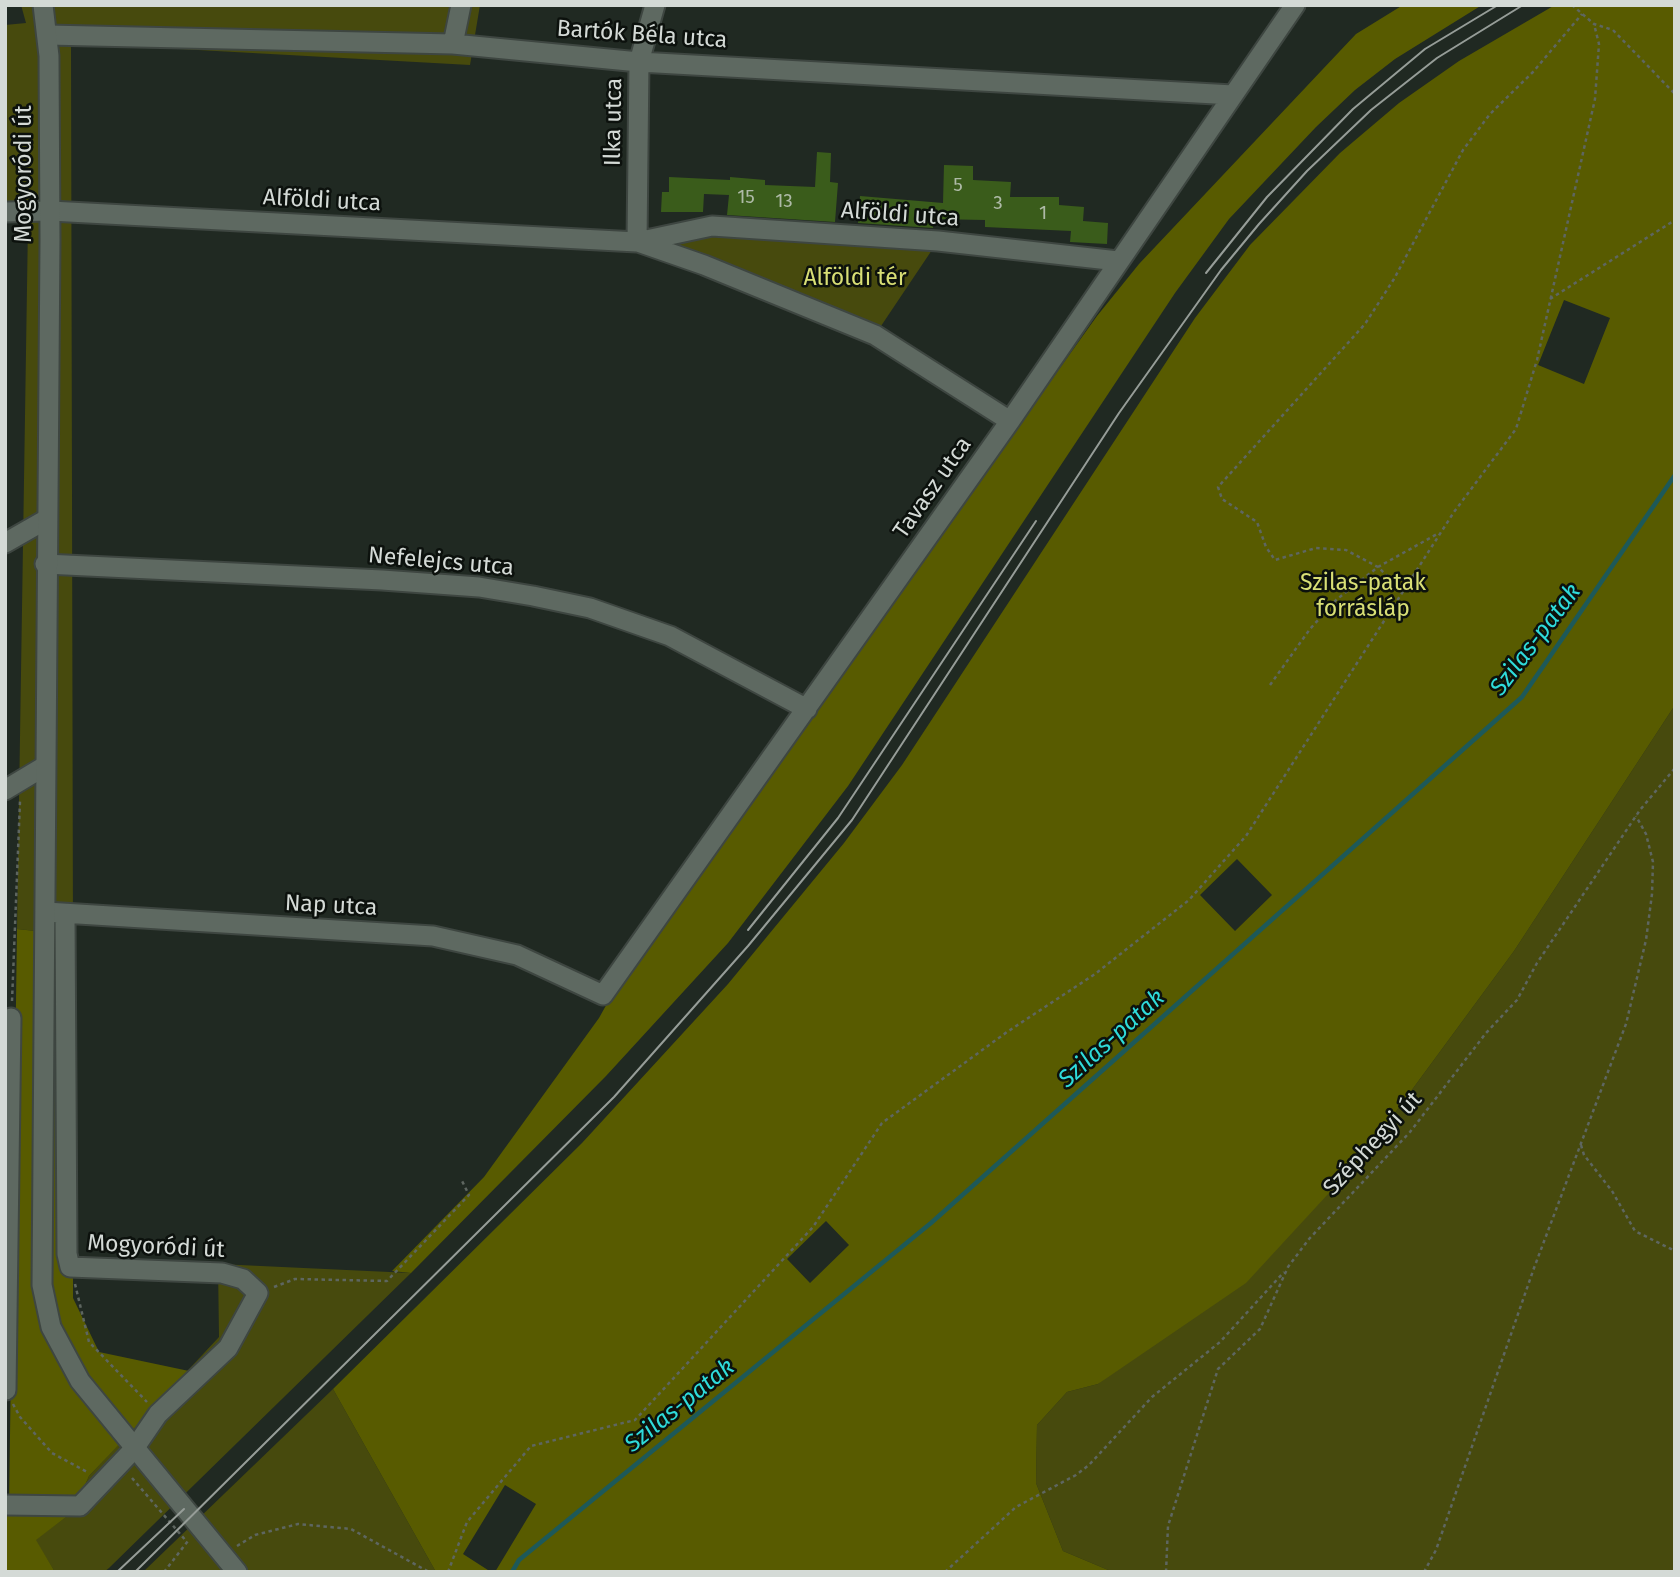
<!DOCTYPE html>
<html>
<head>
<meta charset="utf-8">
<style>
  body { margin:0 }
  #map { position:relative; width:1680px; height:1577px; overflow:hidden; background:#202922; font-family:"Fira Sans",sans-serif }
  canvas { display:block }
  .frame { position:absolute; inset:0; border:7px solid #d4dad6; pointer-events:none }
</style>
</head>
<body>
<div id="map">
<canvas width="1680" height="1577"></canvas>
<div class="frame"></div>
</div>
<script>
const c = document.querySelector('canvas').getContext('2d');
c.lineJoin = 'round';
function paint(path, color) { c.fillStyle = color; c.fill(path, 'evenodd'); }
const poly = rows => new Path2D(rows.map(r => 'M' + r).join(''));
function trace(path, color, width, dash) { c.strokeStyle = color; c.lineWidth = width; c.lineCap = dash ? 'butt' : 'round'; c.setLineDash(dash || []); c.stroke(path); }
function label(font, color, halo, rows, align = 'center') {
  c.font = font + ' "Fira Sans",sans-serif'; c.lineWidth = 5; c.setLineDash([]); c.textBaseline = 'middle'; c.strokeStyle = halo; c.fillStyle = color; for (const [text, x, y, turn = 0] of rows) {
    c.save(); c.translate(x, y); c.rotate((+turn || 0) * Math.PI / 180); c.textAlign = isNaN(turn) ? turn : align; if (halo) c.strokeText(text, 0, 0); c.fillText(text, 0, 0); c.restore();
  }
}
const green = poly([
  [21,5,480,5,470,65,71,43,73,935,17,929,28,223,5,223,5,25,26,23],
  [712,226,938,241,875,335,637,242],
  [1675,705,1675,1572,1113,1572,1063,1551,1036,1483,1037,1425,1067,1392,1098,1384,1364,1155,1514,951],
  [218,1264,411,1273,109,1568,104,1572,55,1572,35,1540,74,1511,89,1476,219,1337],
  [333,1389,436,1572,143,1572]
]);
const forest = poly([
  [1403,5,1482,5,1395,59,1355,90,1316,127,1229,219,1175,293,848,786,728,943,606,1076,411,1273,392,1271,484,1177,599,1018,614,991,1097,316,1139,264,1356,34],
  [1555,5,1675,5,1675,705,1514,951,1364,1155,1246,1283,1098,1384,1067,1392,1037,1425,1036,1483,1063,1551,1113,1572,495,1572,536,1504,505,1485,463,1554,491,1572,436,1572,333,1389,582,1143,728,984,844,843,902,765,1195,318,1250,245,1340,153,1399,103,1459,61],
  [1564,300,1610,318,1584,384,1538,365],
  [1237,859,1272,895,1235,931,1200,895],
  [826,1221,849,1245,810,1283,787,1259],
  [17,929,73,935,73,1298,99,1352,189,1371,89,1476,74,1511,36,1540,55,1572,5,1572,5,1508,9,1507]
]);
const stream = poly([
  [512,1572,519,1560,931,1223,1522,697,1675,475]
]);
const building = poly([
  [817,152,831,153,830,182,838,183,835,222,727,215,729,195,704,194,703,212,661,212,662,192,669,192,669,177,730,180,730,177,765,180,765,185,815,187],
  [944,165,973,166,973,180,1011,182,1010,197,1059,197,1059,205,1084,207,1083,221,1108,223,1107,244,1070,242,1071,231,985,227,985,220,934,219,933,228,858,223,860,196,943,203]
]);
const path = poly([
  [1572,5,1594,24,1613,30,1675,94],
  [1550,299,1675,220],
  [1403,592,1378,567,1346,550,1316,548,1275,560,1266,547,1257,522,1222,499,1218,487,1365,324,1394,279,1463,150,1490,114,1533,72,1582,14],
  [1270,685,1310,629,1336,600,1378,567,1439,533],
  [12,1001,20,801],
  [1581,1145,1584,1155,1612,1191,1635,1231,1675,1251],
  [75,1284,89,1342,147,1402],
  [274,1287,295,1279,387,1281,469,1195,461,1179],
  [13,1404,20,1417,52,1453,89,1473],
  [132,1478,187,1542],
  [237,1546,255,1535,298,1524,351,1529,429,1572],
  [164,1572,188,1541],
  [448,1572,467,1522,531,1446,635,1420,813,1227,882,1123,1007,1032,1095,974,1189,900,1246,836,1454,512,1516,429,1537,360,1595,99,1599,44,1594,24],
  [945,1572,1016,1507,1076,1475,1089,1465,1152,1397,1220,1342,1284,1272],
  [1166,1572,1168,1526,1218,1369,1260,1329,1288,1267,1309,1239,1410,1132,1486,1033,1517,1000,1537,963,1640,810,1675,768],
  [1424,1572,1436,1550,1534,1268,1626,1024,1646,940,1652,894,1653,862,1646,834,1636,816]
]);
const minor = poly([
  [47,35,453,44,639,62,1233,95],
  [453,44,461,5],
  [5,212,50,211,637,242,712,226,938,241,1118,261],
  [637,242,639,62,655,5],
  [638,242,704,265,875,335,1010,421],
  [5,543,47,519],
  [45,564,382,580,479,587,533,596,590,608,670,636,807,709],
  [5,790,45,766],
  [46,912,433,936,517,955,603,995,1010,421,1295,5],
  [6,1390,11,1018],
  [5,1505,80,1506,134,1449,158,1414,228,1348,258,1293,243,1279,222,1273,70,1267,67,1254,65,915]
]);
const tertiary = poly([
  [43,5,49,56,50,240,42,1285,51,1327,80,1381,237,1572]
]);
const tram = poly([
  [1206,273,1267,197,1353,109,1425,49,1498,5],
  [748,930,838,818,1036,521],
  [117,1572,184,1509],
  [135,1572,614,1097,748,946,852,820,1119,413,1221,270,1259,224,1307,171,1371,110,1437,58,1523,5]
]);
const numberNames = [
  ["5",958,186],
  ["15",746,198],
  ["13",784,202],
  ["3",998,204],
  ["1",1043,214]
];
const streetNames = [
  ["Bartók Béla utca",642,35,4],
  ["Ilka utca",614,122,-89],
  ["Mogyoródi út",25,174,-90],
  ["Alföldi utca",322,201,3],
  ["Alföldi utca",900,215,4],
  ["Tavasz utca",933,488,-55],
  ["Nefelejcs utca",441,562,5],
  ["Nap utca",331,906,3],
  ["Széphegyi út",1373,1144,-47],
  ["Mogyoródi út",156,1247,3]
];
const parkNames = [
  ["Alföldi tér",855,279],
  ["Szilas-patak",1363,584],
  ["forrásláp",1363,610]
];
const waterNames = [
  ["Szilas-patak",1536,640,-53],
  ["Szilas-patak",1112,1039,-42],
  ["Szilas-patak",680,1406,-39]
];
paint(green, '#474a0d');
paint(forest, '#585b00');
trace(stream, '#1d5959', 4.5);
paint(building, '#3a5c1b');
trace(minor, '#3e4641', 23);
trace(tertiary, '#3e4641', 23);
trace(path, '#5e6660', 2.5, [3.5, 3.5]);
trace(minor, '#5e6961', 19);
trace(tertiary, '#5e6961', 19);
trace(tram, '#969d98', 2);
label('19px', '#aebaa7', null, numberNames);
label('23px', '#d4dad6', '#0c110d', streetNames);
label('23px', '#d8df75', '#0c110d', parkNames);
label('italic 24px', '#2fdbda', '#0c110d', waterNames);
</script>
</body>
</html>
